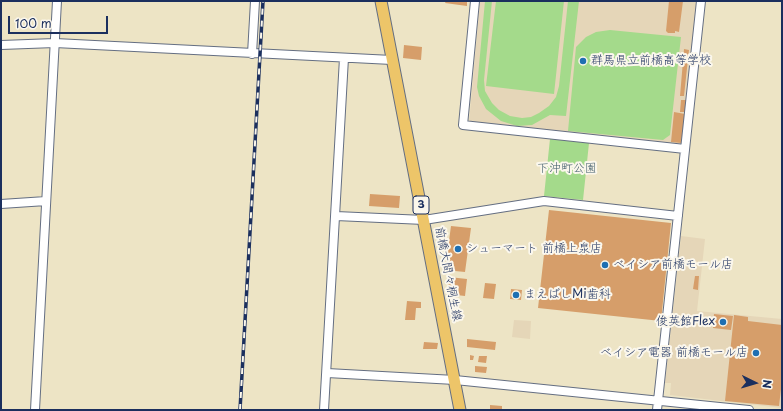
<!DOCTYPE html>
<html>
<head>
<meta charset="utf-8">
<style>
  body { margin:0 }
  #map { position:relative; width:783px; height:411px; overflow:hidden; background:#ede4c5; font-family:"Playpen Sans",sans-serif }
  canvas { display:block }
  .frame { position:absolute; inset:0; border:2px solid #1b2f5e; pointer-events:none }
  .north { position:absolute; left:735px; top:363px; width:40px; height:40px; -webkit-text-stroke:3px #fbf7ec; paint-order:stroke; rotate:95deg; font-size:11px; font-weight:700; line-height:16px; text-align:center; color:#1b2f5e }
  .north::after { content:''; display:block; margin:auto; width:14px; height:18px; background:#1b2f5e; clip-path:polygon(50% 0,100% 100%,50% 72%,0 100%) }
  .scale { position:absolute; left:8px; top:16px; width:100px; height:18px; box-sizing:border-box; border:2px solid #1b2f5e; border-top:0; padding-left:5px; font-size:12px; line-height:14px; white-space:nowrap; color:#1b2f5e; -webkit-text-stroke:3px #fbf7ec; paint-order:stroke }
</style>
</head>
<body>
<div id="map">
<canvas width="783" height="411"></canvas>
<div class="frame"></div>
<div class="north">N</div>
<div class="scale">100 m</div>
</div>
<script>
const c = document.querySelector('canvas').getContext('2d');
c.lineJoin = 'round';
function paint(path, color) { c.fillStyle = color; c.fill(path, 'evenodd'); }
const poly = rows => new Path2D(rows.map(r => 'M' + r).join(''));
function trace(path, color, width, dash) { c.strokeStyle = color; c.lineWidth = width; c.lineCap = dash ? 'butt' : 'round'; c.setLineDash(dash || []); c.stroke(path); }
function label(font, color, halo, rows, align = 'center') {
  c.font = font + ' "Playpen Sans","Klee One",sans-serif'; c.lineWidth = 4; c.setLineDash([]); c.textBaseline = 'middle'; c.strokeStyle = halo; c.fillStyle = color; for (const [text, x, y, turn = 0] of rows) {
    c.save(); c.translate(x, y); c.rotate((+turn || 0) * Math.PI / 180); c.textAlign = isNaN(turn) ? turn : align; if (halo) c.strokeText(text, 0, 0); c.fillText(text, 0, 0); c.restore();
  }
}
const built = poly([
  [480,1,698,1,683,144,680,146,469,123],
  [681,236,705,239,697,311,782,319,782,408,670,395,671,383,665,383],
  [514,320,531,321,530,339,512,337]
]);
const green = poly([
  [485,1,492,1,484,80,485,91,492,103,499,110,510,116,522,118,531,117,539,113,549,106,556,97,559,86,568,1,579,1,566,116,550,115,532,125,517,126,501,121,486,109,479,96,477,87],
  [496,1,564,1,554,94,486,86],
  [610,30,681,37,670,135,663,140,568,131,576,47,586,37,596,32],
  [550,139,589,143,583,200,544,196]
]);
const building = poly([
  [446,1,467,1,467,6,445,3],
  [669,1,683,1,679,32,675,31,675,33,668,33,666,31],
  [404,45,422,47,421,60,403,58],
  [684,49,689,50,684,96,680,96],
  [681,100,686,100,685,112,680,112],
  [674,112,685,114,681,143,671,142],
  [370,194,400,196,399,208,369,206],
  [549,210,671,223,661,321,538,308],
  [451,226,471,228,465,272,445,270],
  [695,276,699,276,698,290,693,289],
  [449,277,467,279,465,296,448,294],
  [485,283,496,284,494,299,483,298],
  [511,289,522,290,521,300,510,299],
  [407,301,421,302,421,308,416,308,415,320,405,320],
  [714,314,733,316,731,330,713,328],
  [734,315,748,317,748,321,782,325,782,381,779,406,725,401],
  [467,339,496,342,495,350,467,347],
  [424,342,438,343,437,349,423,349],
  [470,355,474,356,473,360,470,360],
  [479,356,487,356,486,363,478,362],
  [475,366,487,367,486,373,475,372],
  [490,405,502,406,502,410,490,410]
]);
const minor = poly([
  [475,1,463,125,685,149],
  [1,45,55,43,392,60],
  [252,54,255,1],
  [1,204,46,201],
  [336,216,424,220,544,201,678,216],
  [327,373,455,380,749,410],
  [35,410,57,1],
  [324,410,344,58],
  [657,410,701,1]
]);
const major = poly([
  [381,1,460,410]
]);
const rail = poly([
  [240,410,263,1]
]);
const markers = [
  [583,61,4,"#1f6fb2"],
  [458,249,4,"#1f6fb2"],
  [605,265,4,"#1f6fb2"],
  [516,295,4,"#1f6fb2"],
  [723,322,4,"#1f6fb2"],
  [756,353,4,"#1f6fb2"]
];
const shields = [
  [421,205,16]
];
const shieldNames = [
  ["3",421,205]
];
const poiNames = [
  ["群馬県立前橋高等学校",591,61],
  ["シューマート 前橋上泉店",466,249],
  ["ベイシア前橋モール店",613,265],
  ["まえばしMi歯科",524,295],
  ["俊英館Flex",715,322,"right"],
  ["ベイシア電器 前橋モール店",748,353,"right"]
];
const parkNames = [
  ["下沖町公園",567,169]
];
const streetNames = [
  ["前橋大間々桐生線",448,274,79]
];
paint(built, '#e5d6b8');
paint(green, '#a4da8b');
paint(building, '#d69e6a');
trace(minor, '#646e82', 10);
trace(major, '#646e82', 13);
trace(minor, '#fff', 8);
trace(major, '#edc569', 11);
trace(rail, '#1b2f5e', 3.5);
trace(rail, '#fbf7ec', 2, [6]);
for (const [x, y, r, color] of markers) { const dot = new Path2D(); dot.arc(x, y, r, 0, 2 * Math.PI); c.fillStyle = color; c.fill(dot); trace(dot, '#fbf7ec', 1.5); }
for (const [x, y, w] of shields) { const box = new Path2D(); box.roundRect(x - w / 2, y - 9, w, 18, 3); c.fillStyle = '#fbf7ec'; c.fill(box); trace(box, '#1b2f5e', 1); }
label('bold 11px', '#1b2f5e', null, shieldNames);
label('12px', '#1b2f5e', '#fbf7ec', poiNames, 'left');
label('12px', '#3d5a69', '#fbf7ec', parkNames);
label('12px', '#1b2f5e', '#fbf7ec', streetNames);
</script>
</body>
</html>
